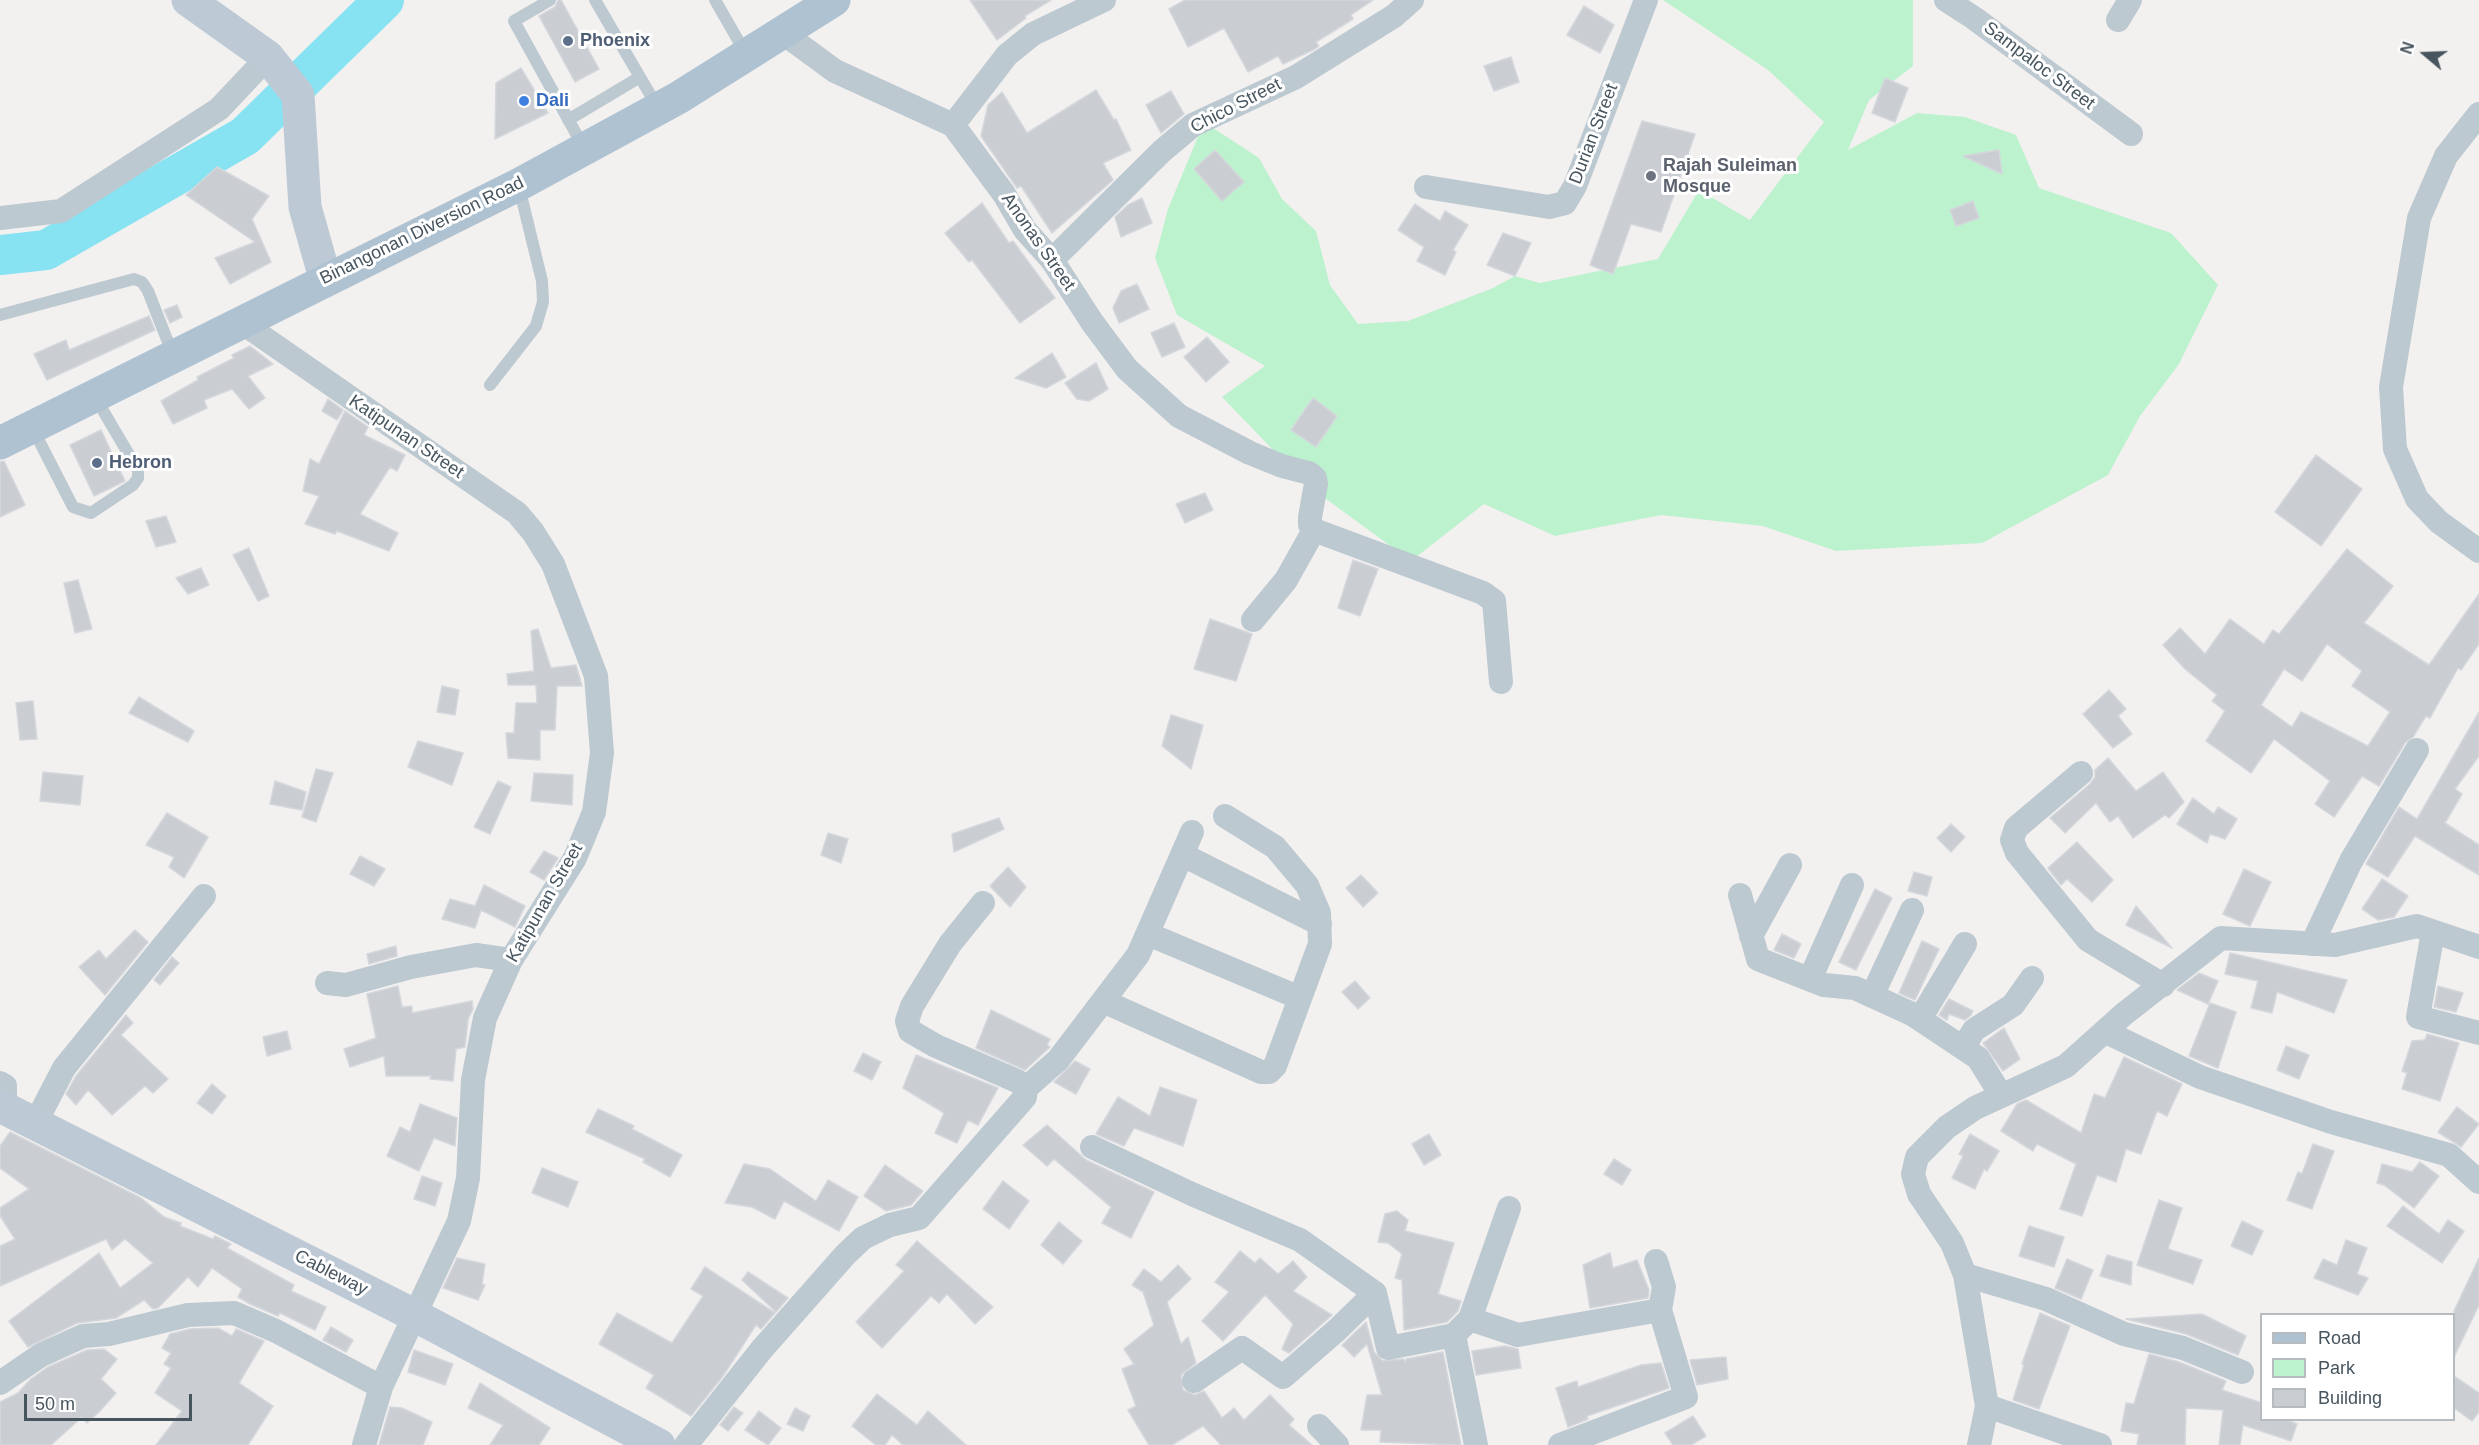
<!DOCTYPE html>
<html>
<head>
<meta charset="utf-8">
<style>
  body { margin:0 }
  #map { position:relative; width:2479px; height:1445px; overflow:hidden; background:#f3f0f0; font-family:Helvetica,sans-serif }
  canvas { display:block }
  .legend { position:absolute; left:2260px; top:1313px; width:195px; height:108px; box-sizing:border-box; background:#fff; border:2px solid #b5bbbf; margin:0; padding:8px 10px; list-style:none; font-size:18px; color:#47555f }
  .legend li { display:flex; align-items:center; gap:12px; height:30px }
  .legend b { width:30px; border:2px solid #b5bbbf }
  .north { position:absolute; left:2395px; top:24px; width:60px; height:60px; -webkit-text-stroke:4px #fff; paint-order:stroke; rotate:289deg; font-size:16px; font-weight:700; line-height:24px; text-align:center; color:#47555f }
  .north::after { content:''; display:block; margin:auto; width:21px; height:27px; background:#47555f; clip-path:polygon(50% 0,100% 100%,50% 72%,0 100%) }
  .scale { position:absolute; left:24px; top:1394px; width:168px; height:27px; box-sizing:border-box; border:3px solid #47555f; border-top:0; padding-left:8px; font-size:18px; line-height:21px; white-space:nowrap; color:#47555f; -webkit-text-stroke:4px #fff; paint-order:stroke }
</style>
</head>
<body>
<div id="map">
<canvas width="2479" height="1445"></canvas>
<ul class="legend">
<li><b style="height:8px;background:#aec2d1"></b>Road</li>
<li><b style="height:16px;background:#bcf2cd"></b>Park</li>
<li><b style="height:16px;background:#caced3"></b>Building</li>
</ul>
<div class="north">N</div>
<div class="scale">50 m</div>
</div>
<script>
const c = document.querySelector('canvas').getContext('2d');
c.lineJoin = 'round';
function paint(path, color) { c.fillStyle = color; c.fill(path, 'evenodd'); }
const poly = rows => new Path2D(rows.map(r => 'M' + r).join(''));
function trace(path, color, width, dash) { c.strokeStyle = color; c.lineWidth = width; c.lineCap = dash ? 'butt' : 'round'; c.setLineDash(dash || []); c.stroke(path); }
function label(font, color, halo, rows, align = 'center') {
  c.font = font + ' Helvetica,sans-serif'; c.lineWidth = 6; c.setLineDash([]); c.textBaseline = 'middle'; c.strokeStyle = halo; c.fillStyle = color; for (const [text, x, y, turn = 0] of rows) {
    c.save(); c.translate(x, y); c.rotate((+turn || 0) * Math.PI / 180); c.textAlign = isNaN(turn) ? turn : align; if (halo) c.strokeText(text, 0, 0); c.fillText(text, 0, 0); c.restore();
  }
}
const green = poly([
  [1663,0,1913,0,1913,66,1869,100,1848,150,1917,113,1965,117,2016,135,2039,188,2171,233,2218,285,2179,364,2140,416,2108,475,1982,543,1836,551,1763,526,1661,515,1555,536,1484,504,1411,561,1307,485,1222,397,1265,366,1177,315,1155,258,1168,209,1204,122,1259,158,1282,199,1316,231,1330,285,1358,324,1408,321,1493,288,1515,276,1540,283,1658,259,1699,190,1750,220,1824,122,1768,70]
]);
const river = poly([
  [0,255,46,250,245,136,384,0]
]);
const building = poly([
  [558,0,561,0,599,69,575,82,539,16,555,7,558,0],
  [970,0,1051,0,1025,16,1026,18,997,40,970,0],
  [1185,0,1373,0,1351,15,1353,19,1316,42,1319,46,1315,49,1283,64,1278,56,1248,72,1224,28,1188,47,1169,9,1185,0],
  [1584,6,1614,25,1600,53,1567,35,1584,6],
  [1511,57,1519,82,1494,91,1484,66,1511,57],
  [521,68,548,113,495,139,496,83,521,68],
  [1885,78,1908,88,1895,122,1872,113,1885,78],
  [1096,90,1114,120,1116,119,1131,150,1103,163,1113,180,1052,233,1021,186,1017,188,981,136,988,105,1002,92,1027,133,1096,90],
  [1171,91,1184,114,1161,133,1146,105,1171,91],
  [1642,121,1695,134,1661,232,1631,224,1613,274,1590,265,1642,121],
  [1215,150,1244,182,1222,201,1194,169,1215,150],
  [1999,150,2002,174,1963,156,1999,150],
  [217,167,269,196,252,219,271,262,230,284,215,258,255,242,186,195,217,167],
  [1142,198,1152,223,1121,237,1115,217,1128,205,1142,198],
  [1973,201,1979,218,1956,226,1950,210,1973,201],
  [982,203,1009,243,1013,241,1055,298,1020,323,972,260,969,262,945,233,982,203],
  [1415,204,1440,221,1445,211,1468,225,1453,250,1456,252,1445,275,1417,261,1424,247,1398,230,1415,204],
  [1503,233,1531,243,1515,276,1487,265,1503,233],
  [1137,284,1149,309,1119,323,1113,308,1121,291,1137,284],
  [177,305,182,317,170,323,164,310,177,305],
  [149,316,155,330,47,380,34,354,66,340,69,350,149,316],
  [1174,323,1185,347,1162,357,1151,333,1174,323],
  [1207,337,1229,362,1206,382,1184,357,1207,337],
  [250,346,273,364,248,376,265,398,249,409,232,389,204,400,207,408,173,424,161,401,198,380,197,377,234,358,232,355,250,346],
  [1052,353,1066,377,1046,388,1015,378,1052,353],
  [1096,363,1108,389,1089,401,1077,399,1065,383,1096,363],
  [1313,398,1337,416,1316,447,1291,430,1313,398],
  [328,399,343,410,337,420,322,411,328,399],
  [345,411,368,427,364,435,405,455,397,471,390,467,360,514,398,533,389,551,337,531,335,534,305,524,319,496,303,491,310,459,319,464,345,411],
  [101,430,125,481,94,496,70,445,101,430],
  [2316,455,2362,489,2321,546,2275,512,2316,455],
  [4,461,25,505,0,517,0,462,4,461],
  [1205,493,1213,510,1185,523,1176,504,1205,493],
  [166,516,176,542,156,547,146,521,166,516],
  [249,548,269,596,258,601,233,555,249,548],
  [2347,549,2393,586,2364,623,2429,665,2479,594,2479,644,2461,670,2458,668,2430,718,2426,716,2413,737,2405,743,2379,786,2362,776,2334,817,2315,804,2330,781,2274,739,2251,773,2206,741,2225,711,2212,701,2217,695,2185,669,2163,645,2180,628,2205,654,2230,619,2264,644,2273,630,2279,634,2347,549],
  [2327,644,2362,671,2352,686,2390,712,2368,746,2301,712,2292,727,2261,705,2284,669,2302,681,2327,644],
  [1353,560,1378,569,1360,616,1338,608,1353,560],
  [201,568,209,585,188,594,176,578,201,568],
  [78,580,92,629,75,633,64,583,78,580],
  [1210,619,1252,634,1236,681,1194,669,1210,619],
  [538,629,551,668,576,665,582,686,557,686,555,730,540,730,540,760,508,758,506,733,514,733,516,703,537,703,536,685,508,685,507,674,534,671,531,631,538,629],
  [442,686,459,690,455,715,437,712,442,686],
  [2109,690,2126,709,2118,716,2132,734,2113,748,2083,714,2109,690],
  [139,697,194,731,188,742,129,713,139,697],
  [33,701,37,739,20,740,16,703,33,701],
  [2479,712,2479,756,2455,789,2462,794,2445,823,2479,845,2479,875,2415,836,2388,877,2366,864,2399,807,2417,819,2479,712],
  [1171,715,1203,725,1191,769,1162,746,1171,715],
  [418,741,463,753,452,785,408,767,418,741],
  [2108,758,2136,791,2163,772,2184,802,2169,818,2165,815,2133,838,2118,816,2110,822,2096,803,2065,833,2050,818,2090,784,2095,777,2095,770,2108,758],
  [316,769,333,773,316,822,302,817,316,769],
  [43,772,83,776,80,805,40,801,43,772],
  [534,773,573,775,572,805,531,801,534,773],
  [275,781,306,792,302,810,270,804,275,781],
  [498,781,511,787,490,834,474,827,498,781],
  [2193,798,2214,814,2218,807,2237,819,2225,839,2210,834,2207,843,2177,824,2193,798],
  [167,813,208,837,184,878,169,867,174,857,146,845,167,813],
  [999,818,1004,829,954,852,952,834,999,818],
  [1951,824,1965,837,1951,852,1937,838,1951,824],
  [828,833,848,839,841,863,821,855,828,833],
  [2077,842,2113,880,2092,902,2067,879,2061,885,2048,868,2077,842],
  [544,851,558,858,544,880,530,872,544,851],
  [360,856,385,869,374,886,350,874,360,856],
  [1008,867,1026,887,1010,907,990,886,1008,867],
  [2244,869,2271,882,2250,926,2223,914,2244,869],
  [1914,872,1932,877,1927,896,1908,891,1914,872],
  [1361,875,1378,893,1363,907,1346,888,1361,875],
  [2382,879,2408,896,2394,917,2378,920,2362,909,2382,879],
  [484,885,525,906,515,927,481,910,475,928,442,919,450,899,475,906,484,885],
  [1875,889,1892,898,1856,970,1839,962,1875,889],
  [2136,906,2172,948,2126,925,2136,906],
  [135,930,148,942,105,995,79,967,99,950,106,959,135,930],
  [1782,934,1801,944,1794,958,1774,950,1782,934],
  [1922,941,1939,949,1915,1000,1899,993,1922,941],
  [396,946,397,956,369,964,367,954,396,946],
  [2230,953,2347,980,2334,1013,2277,992,2272,1013,2251,1008,2258,981,2225,974,2230,953],
  [172,957,179,963,160,985,154,980,172,957],
  [2199,973,2218,981,2208,1004,2177,990,2199,973],
  [1355,981,1370,998,1358,1009,1342,992,1355,981],
  [398,986,402,1007,412,1006,412,1013,472,1001,473,1009,468,1019,465,1047,456,1049,453,1081,430,1079,431,1076,386,1076,384,1056,350,1067,344,1049,376,1038,367,994,398,986],
  [2438,986,2463,993,2456,1012,2434,1007,2438,986],
  [1949,999,1973,1011,1971,1015,1965,1020,1949,1014,1947,1020,1939,1015,1949,999],
  [2210,1003,2236,1012,2218,1068,2189,1056,2210,1003],
  [991,1010,1050,1039,1047,1045,1050,1047,1025,1070,976,1048,991,1010],
  [126,1015,133,1023,121,1035,168,1079,153,1093,145,1086,112,1115,88,1090,76,1105,66,1094,76,1076,126,1015],
  [2004,1028,2020,1059,2003,1071,1983,1043,2004,1028],
  [287,1031,291,1049,267,1056,263,1037,287,1031],
  [2427,1034,2459,1043,2440,1101,2402,1089,2407,1073,2402,1071,2412,1041,2425,1040,2427,1034],
  [2286,1046,2309,1055,2299,1079,2277,1070,2286,1046],
  [863,1053,881,1062,872,1080,854,1071,863,1053],
  [916,1055,998,1088,978,1125,968,1120,957,1143,935,1133,944,1113,903,1088,916,1055],
  [2124,1057,2182,1084,2167,1116,2157,1111,2141,1154,2126,1149,2116,1182,2097,1175,2082,1216,2060,1209,2076,1164,2037,1144,2033,1151,2001,1131,2017,1104,2026,1100,2081,1133,2094,1094,2105,1098,2124,1057],
  [1075,1061,1090,1069,1076,1094,1054,1082,1075,1061],
  [212,1084,226,1096,212,1114,197,1103,212,1084],
  [1160,1087,1197,1100,1183,1146,1134,1128,1124,1146,1096,1134,1118,1097,1150,1116,1160,1087],
  [420,1104,457,1118,455,1146,434,1138,419,1171,387,1156,400,1127,410,1132,420,1104],
  [2457,1107,2479,1124,2461,1147,2438,1132,2457,1107],
  [598,1109,634,1126,632,1129,682,1155,670,1177,643,1162,645,1159,586,1132,598,1109],
  [1047,1125,1086,1160,1154,1192,1131,1238,1102,1223,1111,1207,1054,1159,1047,1166,1023,1145,1047,1125],
  [10,1132,141,1198,164,1217,181,1223,180,1226,213,1239,215,1236,231,1244,227,1248,294,1285,291,1291,326,1307,315,1330,280,1313,278,1316,250,1304,238,1297,242,1289,212,1268,198,1287,188,1277,158,1308,153,1309,144,1300,116,1318,77,1323,28,1347,9,1321,99,1253,120,1288,153,1263,125,1239,112,1250,106,1239,0,1286,0,1246,15,1239,0,1216,0,1208,29,1189,0,1168,0,1146,10,1132],
  [1429,1134,1441,1155,1424,1165,1412,1144,1429,1134],
  [1970,1134,1999,1151,1987,1171,1984,1169,1975,1189,1952,1178,1963,1156,1959,1154,1970,1134],
  [2313,1144,2334,1151,2312,1209,2287,1200,2298,1172,2302,1174,2313,1144],
  [1614,1159,1631,1170,1622,1185,1604,1174,1614,1159],
  [2420,1162,2439,1176,2414,1208,2384,1185,2377,1183,2382,1164,2412,1172,2420,1162],
  [744,1164,770,1169,816,1201,828,1180,858,1197,839,1231,784,1201,775,1219,752,1207,725,1203,744,1164],
  [885,1165,923,1191,911,1205,886,1211,864,1196,885,1165],
  [542,1168,578,1182,568,1207,532,1193,542,1168],
  [422,1176,442,1183,435,1206,414,1199,422,1176],
  [1003,1181,1029,1201,1009,1229,983,1209,1003,1181],
  [2159,1200,2182,1208,2168,1249,2202,1260,2193,1284,2137,1265,2159,1200],
  [2403,1206,2439,1234,2448,1220,2464,1231,2442,1263,2387,1226,2403,1206],
  [1397,1211,1408,1220,1405,1231,1454,1243,1438,1294,1461,1301,1458,1311,1447,1322,1404,1330,1402,1280,1395,1278,1402,1254,1388,1243,1378,1242,1385,1214,1397,1211],
  [2242,1221,2263,1231,2252,1255,2231,1246,2242,1221],
  [1059,1222,1082,1241,1063,1264,1041,1245,1059,1222],
  [2029,1226,2064,1237,2054,1267,2019,1256,2029,1226],
  [2346,1240,2367,1248,2357,1274,2368,1278,2358,1295,2314,1278,2323,1259,2337,1265,2346,1240],
  [917,1241,993,1307,975,1324,947,1294,939,1303,931,1296,882,1348,856,1322,904,1271,896,1265,917,1241],
  [1240,1251,1255,1263,1260,1258,1278,1274,1293,1261,1307,1277,1293,1291,1332,1315,1289,1353,1282,1349,1293,1324,1265,1295,1223,1341,1202,1321,1229,1292,1215,1282,1240,1251],
  [1610,1253,1613,1268,1637,1260,1649,1290,1648,1298,1590,1308,1583,1265,1610,1253],
  [2107,1255,2132,1262,2131,1285,2100,1276,2107,1255],
  [457,1258,485,1264,482,1284,485,1285,478,1300,443,1288,457,1258],
  [2479,1258,2479,1305,2454,1357,2454,1311,2479,1258],
  [2067,1259,2093,1270,2081,1299,2055,1288,2067,1259],
  [1178,1265,1191,1279,1167,1302,1181,1344,1188,1337,1196,1363,1181,1375,1183,1390,1195,1395,1204,1391,1222,1418,1234,1408,1244,1420,1270,1395,1294,1419,1289,1425,1312,1445,1221,1445,1203,1426,1172,1445,1149,1445,1128,1410,1136,1406,1122,1369,1134,1364,1124,1349,1154,1325,1143,1292,1132,1285,1144,1269,1161,1282,1178,1265],
  [705,1267,775,1313,761,1329,756,1325,723,1376,691,1416,646,1388,654,1375,599,1344,617,1313,672,1343,703,1296,691,1289,705,1267],
  [748,1272,788,1298,776,1312,742,1280,748,1272],
  [2040,1313,2070,1326,2039,1409,2013,1400,2024,1365,2022,1364,2040,1313],
  [2202,1314,2246,1336,2238,1355,2186,1334,2126,1319,2202,1314],
  [1366,1322,1374,1352,1383,1361,1403,1359,1406,1362,1406,1359,1443,1352,1461,1445,1380,1442,1381,1430,1361,1430,1367,1395,1382,1395,1367,1344,1354,1357,1342,1345,1366,1322],
  [331,1327,353,1340,346,1352,323,1340,331,1327],
  [218,1328,232,1336,236,1329,264,1341,239,1383,273,1406,248,1445,156,1445,182,1411,155,1393,171,1368,164,1364,171,1353,162,1348,170,1334,190,1329,218,1328],
  [1505,1346,1518,1349,1521,1368,1476,1375,1472,1351,1505,1346],
  [104,1349,117,1359,101,1379,116,1393,100,1411,87,1423,82,1417,51,1445,0,1445,0,1402,18,1393,31,1379,48,1367,87,1350,104,1349],
  [414,1350,453,1364,445,1385,408,1372,414,1350],
  [2149,1354,2179,1362,2226,1381,2222,1390,2262,1403,2262,1419,2284,1419,2297,1424,2291,1441,2243,1425,2240,1445,2219,1445,2223,1410,2186,1408,2185,1445,2137,1445,2139,1434,2121,1431,2126,1403,2134,1404,2149,1354],
  [1726,1357,1728,1379,1697,1385,1690,1360,1726,1357],
  [1661,1363,1669,1388,1587,1416,1588,1419,1568,1427,1556,1388,1577,1381,1578,1387,1641,1365,1661,1363],
  [2454,1376,2479,1393,2479,1412,2472,1421,2454,1408,2454,1376],
  [480,1383,550,1428,539,1445,490,1445,503,1425,468,1408,480,1383],
  [877,1394,917,1425,928,1411,966,1445,903,1445,892,1435,885,1445,876,1445,852,1426,877,1394],
  [390,1407,402,1408,432,1422,423,1445,379,1445,390,1407],
  [734,1407,743,1413,728,1431,720,1425,734,1407],
  [795,1408,810,1416,803,1431,787,1424,795,1408],
  [759,1411,781,1428,768,1445,745,1430,759,1411],
  [1693,1416,1706,1436,1691,1445,1673,1445,1665,1433,1693,1416]
]);
const lane = poly([
  [550,0,514,21,584,148],
  [595,0,658,108],
  [715,0,746,54],
  [568,120,640,77],
  [0,315,134,279,142,282,148,291,173,355],
  [490,385,536,326,543,302,542,281,519,187],
  [33,429,73,507,91,513,133,485,138,478,138,470,95,397]
]);
const street = poly([
  [1946,0,1974,18,2131,134],
  [2118,20,2130,0],
  [783,33,835,71,953,125,1004,194,1025,230,1052,260,1092,322,1127,369,1179,416,1250,453,1282,466,1309,473,1315,478,1316,484,1310,517,1310,525,1314,530,1483,593,1494,601,1501,682],
  [2479,114,2446,156,2419,218,2391,387,2395,449,2417,499,2439,522,2479,551],
  [953,125,1007,55,1033,34,1104,0],
  [1426,187,1549,207,1565,203,1575,186,1646,0],
  [0,218,61,211,219,109,268,57],
  [1052,260,1162,151,1193,125,1296,77,1394,16,1412,0],
  [241,322,517,513,533,532,553,564,596,676,602,753,594,812,575,858,511,960,485,1018,473,1080,468,1178,459,1221,381,1387,364,1445],
  [1253,620,1286,580,1314,530],
  [2081,773,2016,828,2012,840,2017,853,2088,940,2163,985],
  [1183,855,1320,924],
  [1740,895,1758,959,1824,985,1855,988,1912,1014,1978,1058,2001,1095],
  [2433,932,2418,1017,2479,1033],
  [1148,934,1300,998],
  [1751,936,1790,865],
  [2312,944,2351,861,2417,750],
  [1810,979,1852,885],
  [327,983,346,985,411,967,476,955,511,960],
  [1872,996,1912,910],
  [1103,1001,1261,1072,1269,1072,1275,1066,1320,944,1319,913,1307,885,1275,847,1225,816],
  [1920,1019,1965,944],
  [2106,1032,2200,1077,2331,1122,2449,1155,2479,1182],
  [1963,1048,1974,1030,2013,1005,2032,978],
  [0,1083,5,1086,5,1109],
  [1026,1088,1058,1060,1138,955,1192,832],
  [35,1124,64,1068,204,896],
  [1092,1147,1194,1195,1300,1240,1375,1293,1388,1348,1454,1335,1470,1319,1509,1208],
  [1965,1275,2046,1299,2124,1334,2183,1348,2242,1372],
  [1470,1319,1518,1335,1660,1310],
  [1454,1335,1476,1445],
  [1194,1381,1242,1348,1283,1377,1338,1329,1375,1293],
  [0,1383,41,1355,83,1336,109,1334,188,1315,234,1313,276,1331,381,1387],
  [1987,1406,2100,1445],
  [1319,1426,1337,1445],
  [686,1445,762,1349,846,1254,863,1238,890,1225,919,1218,1025,1097,1026,1088,1017,1081,936,1046,910,1031,907,1021,912,1006,950,944,983,903],
  [1560,1445,1686,1397,1660,1310,1664,1287,1656,1261],
  [1979,1445,1987,1406,1965,1275,1952,1243,1919,1194,1913,1174,1917,1157,1947,1127,1975,1108,2066,1066,2124,1014,2221,938,2335,945,2417,926,2479,947]
]);
const secondary = poly([
  [188,0,268,57,298,95,305,207,325,278],
  [0,1106,414,1315,659,1445]
]);
const primary = poly([
  [0,443,518,185,678,98,834,0]
]);
const markers = [
  [568,41,6,"#5c6f8a"],
  [524,101,6,"#3f7fe0"],
  [1651,176,6,"#6b7280"],
  [97,463,6,"#5c6f8a"]
];
const serviceNames = [
  ["Phoenix",580,41],
  ["Hebron",109,463]
];
const streetNames = [
  ["Sampaloc Street",2039,66,37],
  ["Chico Street",1236,106,-27],
  ["Durian Street",1594,134,-69],
  ["Binangonan Diversion Road",422,231,-26],
  ["Anonas Street",1038,242,55],
  ["Katipunan Street",406,437,34],
  ["Katipunan Street",545,903,-60],
  ["Cableway",331,1273,27]
];
const shopNames = [
  ["Dali",536,101]
];
const worshipNames = [
  ["Rajah Suleiman",1663,166],
  ["Mosque",1663,187]
];
paint(green, '#bcf2cd');
trace(river, '#87e3f2', 40);
paint(building, '#caced3');
trace(building, '#d4d7dc', 1.5);
trace(lane, '#bdc9d0', 12);
trace(street, '#bdc9d0', 24);
trace(secondary, '#bdcad5', 33);
trace(primary, '#aec2d1', 33);
for (const [x, y, r, color] of markers) { const dot = new Path2D(); dot.arc(x, y, r, 0, 2 * Math.PI); c.fillStyle = color; c.fill(dot); trace(dot, '#fff', 2); }
label('bold 18px', '#4e5e75', '#fff', serviceNames, 'left');
label('18px', '#47555f', '#fff', streetNames);
label('bold 18px', '#366cbe', '#fff', shopNames, 'left');
label('bold 18px', '#5b616d', '#fff', worshipNames, 'left');
</script>
</body>
</html>
